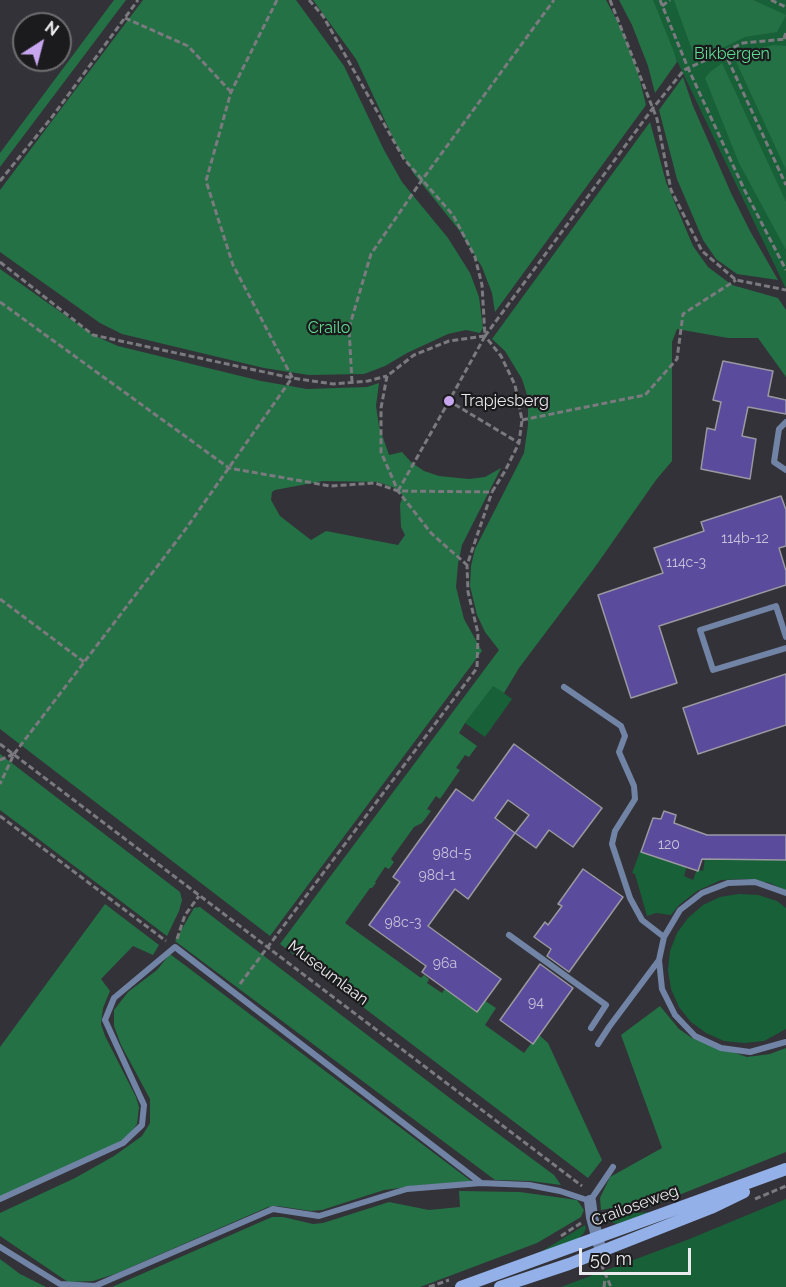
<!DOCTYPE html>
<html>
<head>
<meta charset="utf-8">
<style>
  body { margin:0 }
  #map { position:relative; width:786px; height:1287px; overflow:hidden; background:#333238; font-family:Raleway,sans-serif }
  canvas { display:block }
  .north { position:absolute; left:12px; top:12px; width:60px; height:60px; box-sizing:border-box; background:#1b1b1d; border:2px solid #6e6e71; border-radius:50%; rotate:36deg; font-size:16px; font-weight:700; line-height:24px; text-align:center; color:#ebebef }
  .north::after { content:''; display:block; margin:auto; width:21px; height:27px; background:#c7a6ef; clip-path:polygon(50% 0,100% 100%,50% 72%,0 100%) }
  .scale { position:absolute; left:579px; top:1248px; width:112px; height:27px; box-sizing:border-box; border:3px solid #ebebef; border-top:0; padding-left:8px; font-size:18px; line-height:21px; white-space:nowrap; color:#ebebef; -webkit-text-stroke:4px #1b1b1d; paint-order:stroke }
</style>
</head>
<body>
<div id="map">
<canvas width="786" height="1287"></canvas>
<div class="north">N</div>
<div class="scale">50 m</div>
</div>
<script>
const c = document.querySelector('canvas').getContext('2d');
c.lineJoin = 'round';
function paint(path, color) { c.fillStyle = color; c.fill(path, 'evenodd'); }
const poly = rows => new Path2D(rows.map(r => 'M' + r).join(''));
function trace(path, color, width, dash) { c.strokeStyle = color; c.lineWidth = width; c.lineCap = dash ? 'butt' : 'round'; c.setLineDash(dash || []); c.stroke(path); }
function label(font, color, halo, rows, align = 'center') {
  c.font = font + ' Raleway,sans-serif'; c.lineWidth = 4.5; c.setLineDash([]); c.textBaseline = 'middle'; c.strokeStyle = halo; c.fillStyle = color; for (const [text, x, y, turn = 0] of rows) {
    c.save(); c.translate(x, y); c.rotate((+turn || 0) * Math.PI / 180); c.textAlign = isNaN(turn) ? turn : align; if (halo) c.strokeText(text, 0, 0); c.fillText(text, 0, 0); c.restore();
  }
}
const green = poly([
  [648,0,786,0,786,289],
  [493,685,512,699,485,737,465,723],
  [641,849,687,866,684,876,693,880,697,869,703,871,705,858,786,859,786,891,770,883,746,879,721,880,697,891,679,905,671,915,656,913,647,916,635,874,632,873],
  [739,894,758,895,777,901,786,908,786,1029,764,1041,744,1043,724,1041,706,1033,691,1022,679,1007,671,989,668,970,670,951,677,933,688,918,703,905,720,897],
  [786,1199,786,1287,561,1287,687,1240],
  [658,1212,617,1224,608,1221,604,1216,626,1213],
  [585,1225,586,1228,584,1233,576,1241,534,1256]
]);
const forest = poly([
  [114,0,126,0,0,167,0,153],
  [143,0,296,0,344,66,384,150,402,182,448,238,470,273,479,297,483,328,480,333,466,330,448,334,407,353,385,366,364,374,309,375,296,373,264,368,122,334,100,323,0,252,0,190],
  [313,0,606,0,622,30,637,69,646,105,495,312,492,293,482,267,459,230,414,174,396,144,356,59],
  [619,0,653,0,674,52,677,62,655,93,648,66,632,25],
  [674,0,753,0,786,15,777,32,745,37,696,61],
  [774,45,786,46,786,170,734,57,749,50],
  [722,63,786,202,786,250,739,163,705,78,710,72],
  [683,77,693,106,731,193,750,231,778,280,737,274,716,259,703,240,677,179,659,110],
  [650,122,666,182,693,246,708,267,732,285,778,298,786,310,786,377,758,338,728,338,677,329,672,342,672,461,656,480,595,567,519,668,504,693,493,686,465,723,459,733,477,746,469,757,465,755,456,768,460,770,440,799,436,796,427,809,431,811,422,823,414,827,391,859,394,862,389,869,385,867,375,882,376,883,372,888,370,888,345,923,421,978,424,975,429,979,427,983,442,993,452,979,496,1008,485,1025,524,1053,538,1034,548,1043,602,1160,588,1178,280,944,499,650,485,632,477,615,470,586,471,566,475,549,524,453,528,425,528,398,522,379,505,351,492,339],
  [0,269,93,335,118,346,261,381,307,389,367,387,379,383,376,406,379,426,389,455,402,452,411,462,424,471,439,476,469,479,485,477,501,468,462,545,458,564,456,587,464,619,482,651,270,936,0,729],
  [323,481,378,482,395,488,403,496,400,504,401,527,405,535,398,545,326,531,311,540,280,516,271,500,272,492,275,490],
  [0,754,180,892,182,900,179,911,167,936,0,810],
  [105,904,159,945,153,955,133,946,101,979,110,991,103,1008,101,1024,105,1036,136,1097,139,1107,137,1124,132,1131,122,1140,77,1165,0,1199,0,1047],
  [200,907,455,1102,554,1175,561,1185,530,1181,495,1180,175,941,194,908],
  [170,954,471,1181,463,1184,432,1184,384,1190,322,1210,311,1211,278,1206,268,1207,115,1274,93,1281,68,1282,0,1236,0,1213,75,1178,114,1156,142,1136,150,1123,150,1099,121,1045,114,1026,114,1010,128,992,157,970],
  [660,1006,679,1029,692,1038,747,1057,770,1054,786,1048,786,1152,649,1207,623,1206,601,1210,600,1198,610,1177,662,1148,621,1035],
  [459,1191,520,1192,577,1200,584,1210,581,1217,537,1243,420,1287,112,1287,272,1217,283,1217,313,1224,323,1223,389,1202,429,1210,460,1207],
  [0,1259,20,1274,46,1287,0,1287]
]);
const building = poly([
  [723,361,773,371,768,396,786,400,786,414,748,407,742,436,756,439,750,479,701,469,707,428,715,430,721,402,713,400,723,361],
  [781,496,786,510,786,546,779,548,786,571,786,585,659,626,677,683,631,698,598,595,663,573,654,548,704,531,701,522,781,496],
  [786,674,786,725,698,754,683,708,786,674],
  [514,744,602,808,573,847,549,830,536,848,515,833,468,899,455,889,428,926,501,979,477,1012,422,972,426,966,369,925,400,882,393,877,456,789,473,801,514,744],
  [508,800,529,815,515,833,495,818,508,800],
  [664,811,676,815,674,823,707,835,786,835,786,860,702,859,698,871,641,852,653,818,661,819,664,811],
  [583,869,623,897,569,972,547,956,551,949,534,937,545,922,548,925,562,906,558,904,583,869],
  [540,964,573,988,533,1044,500,1020,540,964]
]);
const path = poly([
  [277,0,231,92,206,181,233,265,293,379],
  [309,0,323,16,404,159,453,215,475,257,482,285,485,336,653,108,684,70,743,43,786,39],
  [610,0,657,119,671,190,702,251,736,280,786,290],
  [660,0,688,68,744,189,786,270],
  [771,0,786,7],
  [662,6,670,0],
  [125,18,188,46,231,92],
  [784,39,786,32],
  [724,51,786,185],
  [0,181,52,117,138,0],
  [0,262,93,335,292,378,333,384,368,381,387,376],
  [0,302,229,468,330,486,375,483,398,491,492,492,505,471,519,443,522,420,515,385,501,356,485,336],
  [485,336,449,341,414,355,387,376,381,408,381,452,398,491,431,533,467,565,492,492],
  [485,336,449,401,519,443],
  [352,382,349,328,371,254,422,180,554,0],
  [522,420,645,395,677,359,683,314,736,280],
  [398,491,449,401],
  [0,599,84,662],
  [0,744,582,1186],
  [14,754,185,530,292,378],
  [0,760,14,754,0,784],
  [0,816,166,941],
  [177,939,185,915,199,896],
  [240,984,477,668,478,633,468,592,467,565],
  [755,1199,786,1186],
  [603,1213,622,1209,635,1209],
  [561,1236,581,1223],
  [601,1264,611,1287],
  [429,1287,449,1280],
  [604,1287,605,1279]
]);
const lane = poly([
  [786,422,779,429,774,462,786,470],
  [786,637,776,606,700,630,713,670,786,648],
  [564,687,621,726,625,736,619,752,634,786,635,799,615,831,612,844,630,898,642,920,664,937],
  [786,893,755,882,728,883,702,893,680,910,664,937,659,960,662,989,675,1015,695,1036,721,1048,750,1052,786,1042],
  [509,935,606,1005,591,1028],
  [598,1044,609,1027,659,960],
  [0,1199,123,1143,142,1125,144,1105,105,1020,114,998,175,947,481,1183],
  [0,1247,60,1284,95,1286,273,1209,319,1216,407,1189,481,1183,529,1185,560,1191,590,1201,613,1167]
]);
const street = poly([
  [590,1201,592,1217,600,1248]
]);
const secondary = poly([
  [461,1287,786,1169],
  [500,1287,569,1264,711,1208,744,1192]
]);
const markers = [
  [449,401,6,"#c7a6ef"]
];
const numberNames = [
  ["114b-12",745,539],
  ["114c-3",686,563],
  ["120",669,845],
  ["98d-5",452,854],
  ["98d-1",437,876],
  ["98c-3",403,923],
  ["96a",445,964],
  ["94",536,1003]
];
const parkNames = [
  ["Bikbergen",732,54],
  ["Crailo",329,328]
];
const poiNames = [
  ["Trapjesberg",461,401]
];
const streetNames = [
  ["Museumlaan",328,973,37],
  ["Crailoseweg",635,1206,-20]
];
paint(green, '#186038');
paint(forest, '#247145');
paint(building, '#5a4b9d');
trace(building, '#9a99a1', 1.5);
trace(path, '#7a7a7f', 3, [6, 3]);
trace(lane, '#7184a6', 6);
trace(street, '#7184a6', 12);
trace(secondary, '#93b1e8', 12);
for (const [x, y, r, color] of markers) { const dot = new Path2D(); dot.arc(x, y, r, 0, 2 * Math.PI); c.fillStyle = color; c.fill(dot); trace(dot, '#1b1b1d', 2); }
label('14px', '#c7c3da', null, numberNames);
label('16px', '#5ddd91', '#1b1b1d', parkNames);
label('16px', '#ebebef', '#1b1b1d', poiNames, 'left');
label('16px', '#ebebef', '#1b1b1d', streetNames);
</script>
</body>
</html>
